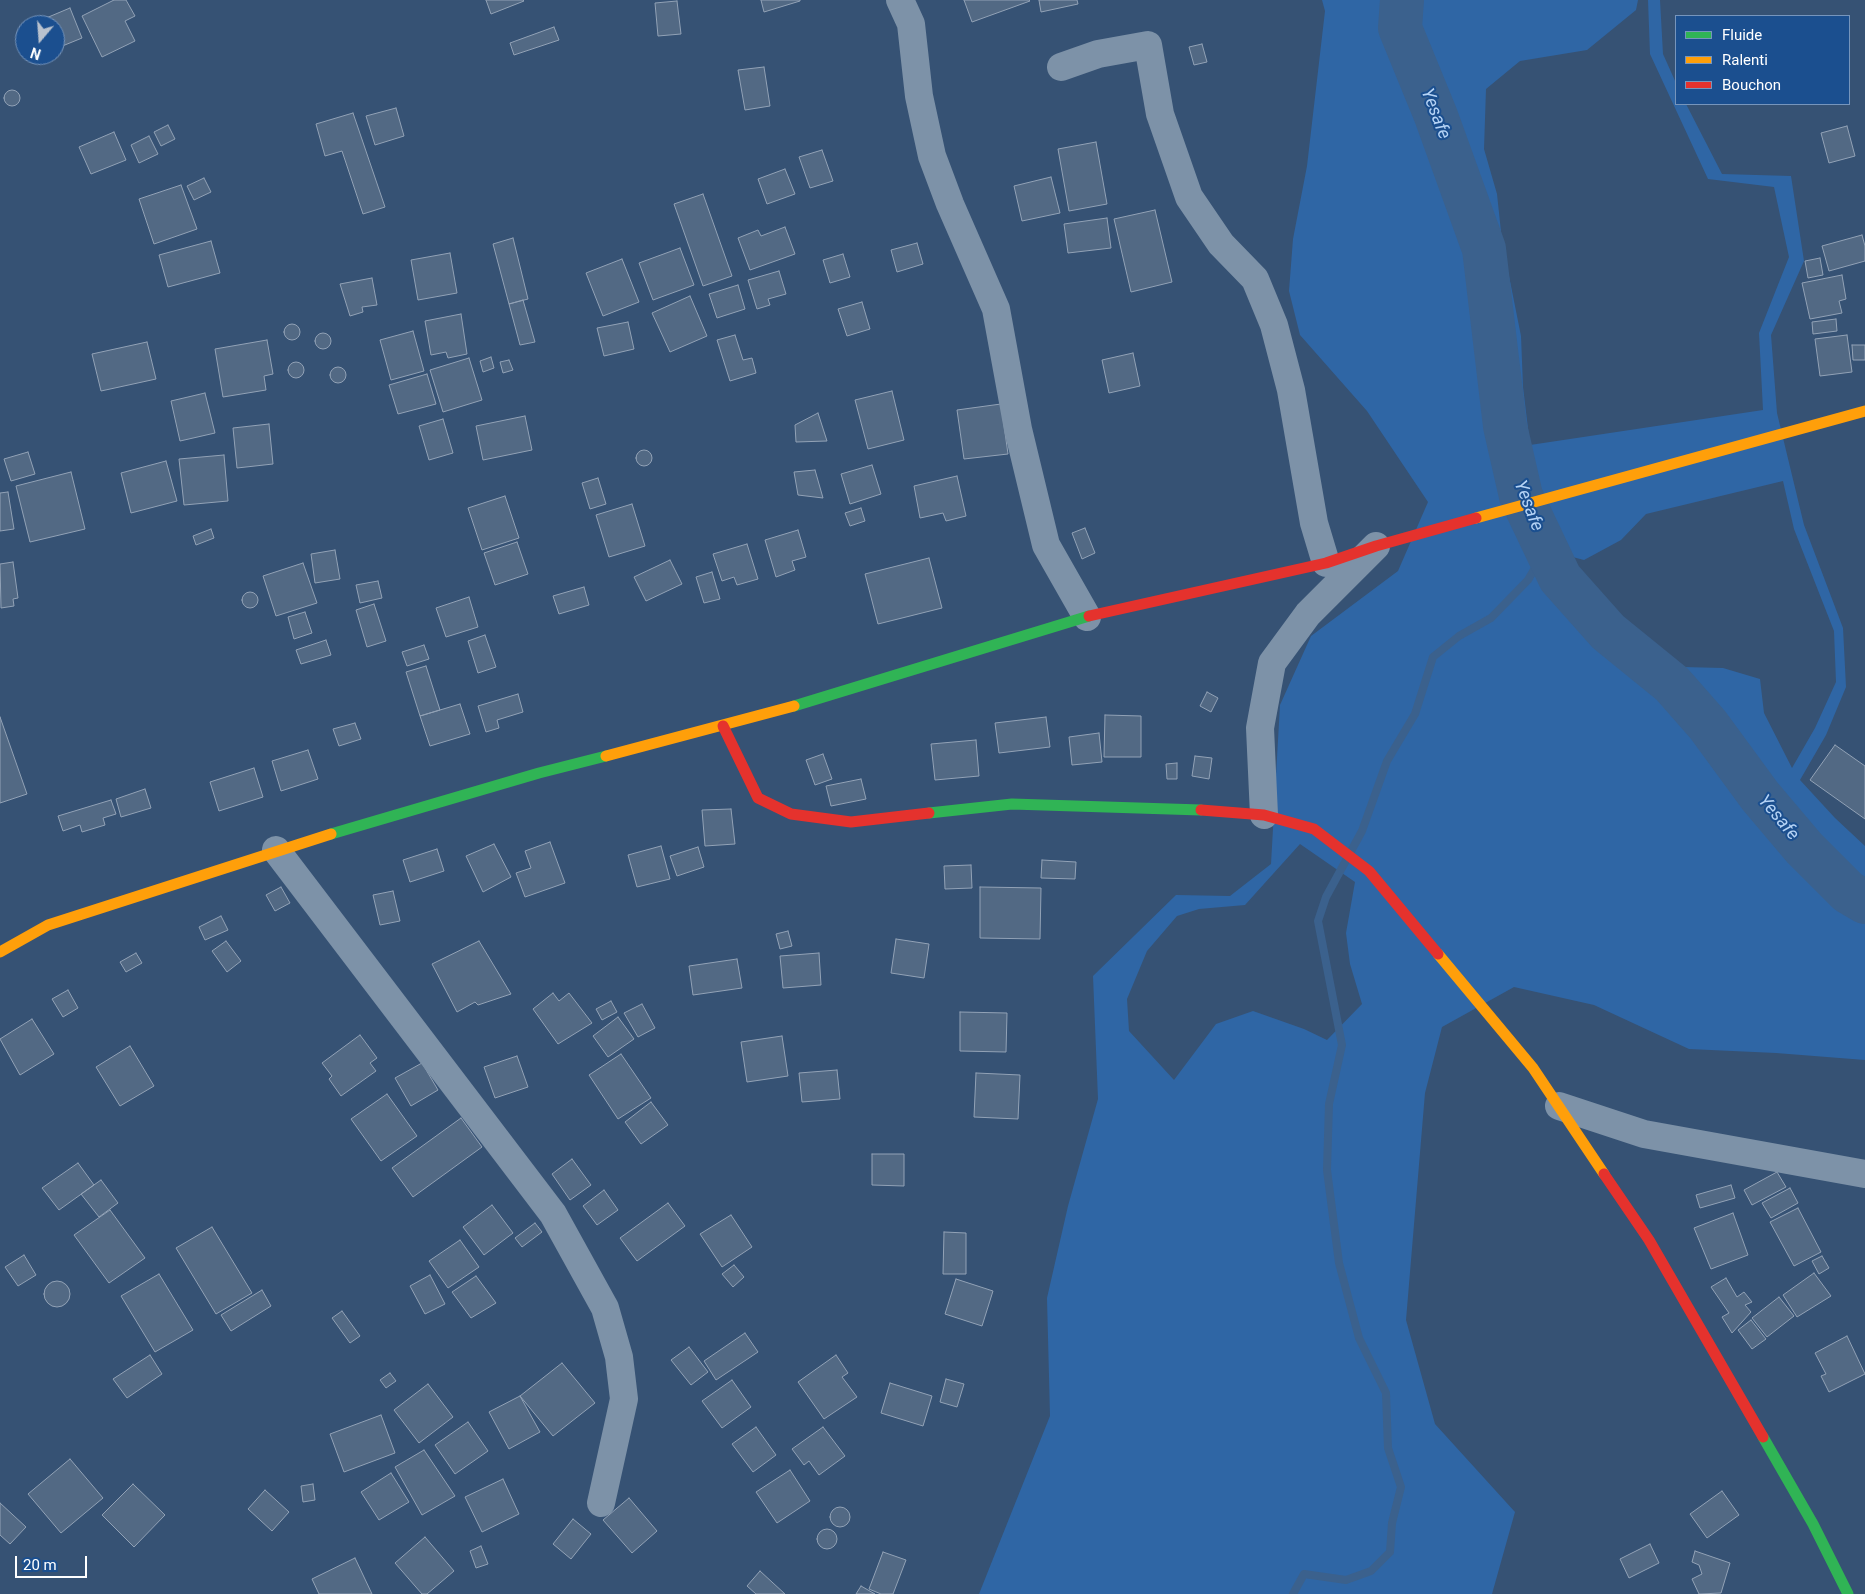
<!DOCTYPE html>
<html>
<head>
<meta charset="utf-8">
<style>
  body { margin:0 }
  #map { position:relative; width:1865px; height:1594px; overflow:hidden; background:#365274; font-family:Roboto,sans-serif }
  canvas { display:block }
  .legend { position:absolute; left:1675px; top:15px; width:175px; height:90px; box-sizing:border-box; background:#1b4f8f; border:1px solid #7695bc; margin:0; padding:6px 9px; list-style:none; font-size:15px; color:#fff }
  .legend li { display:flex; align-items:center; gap:10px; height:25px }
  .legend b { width:25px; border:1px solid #7695bc }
  .north { position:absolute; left:15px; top:15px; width:50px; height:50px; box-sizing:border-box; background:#1b4f8f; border:1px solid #7695bc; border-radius:50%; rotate:198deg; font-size:14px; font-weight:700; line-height:20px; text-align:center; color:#fff }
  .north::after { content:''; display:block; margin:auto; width:18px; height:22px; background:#b9c2ce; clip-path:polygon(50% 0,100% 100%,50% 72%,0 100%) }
  .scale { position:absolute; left:15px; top:1556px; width:72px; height:22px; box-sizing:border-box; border:2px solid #fff; border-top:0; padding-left:6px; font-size:15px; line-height:18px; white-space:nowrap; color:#fff; -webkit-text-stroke:4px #1b4f8f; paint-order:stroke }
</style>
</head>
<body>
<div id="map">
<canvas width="1865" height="1594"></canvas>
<ul class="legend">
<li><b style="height:6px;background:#30b455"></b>Fluide</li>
<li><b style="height:6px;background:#ff9f0a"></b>Ralenti</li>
<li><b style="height:6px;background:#e5322d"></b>Bouchon</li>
</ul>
<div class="north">N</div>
<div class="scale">20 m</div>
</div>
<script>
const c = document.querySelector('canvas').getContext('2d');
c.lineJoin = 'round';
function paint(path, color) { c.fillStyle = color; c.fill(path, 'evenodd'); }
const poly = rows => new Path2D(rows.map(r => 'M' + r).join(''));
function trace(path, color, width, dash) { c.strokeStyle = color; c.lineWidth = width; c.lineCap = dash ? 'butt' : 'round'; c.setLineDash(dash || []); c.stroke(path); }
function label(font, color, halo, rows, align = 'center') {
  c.font = font + ' Roboto,sans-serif'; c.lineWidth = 4; c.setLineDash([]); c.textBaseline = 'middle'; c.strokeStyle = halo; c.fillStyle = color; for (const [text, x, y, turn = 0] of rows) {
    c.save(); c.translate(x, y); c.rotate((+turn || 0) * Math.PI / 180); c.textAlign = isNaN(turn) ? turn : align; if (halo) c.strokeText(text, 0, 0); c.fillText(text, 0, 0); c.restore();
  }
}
const green = poly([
  [1322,0,1638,0,1636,10,1587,50,1520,61,1486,89,1484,149,1497,194,1502,241,1521,336,1523,387,1530,445,1763,410,1759,333,1789,257,1774,187,1708,179,1650,54,1648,0,1660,0,1663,54,1676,83,1676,104,1686,104,1722,174,1791,176,1804,261,1771,335,1777,413,1804,525,1843,628,1846,687,1826,735,1800,780,1835,818,1865,846,1865,1060,1776,1053,1689,1049,1594,1005,1514,987,1442,1027,1425,1093,1406,1320,1435,1424,1515,1512,1492,1594,979,1594,1050,1416,1047,1298,1068,1206,1098,1099,1093,976,1176,895,1230,896,1271,864,1280,705,1311,636,1398,571,1428,502,1367,411,1300,335,1289,291,1293,239,1307,166,1325,11],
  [1783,481,1794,529,1834,631,1836,682,1815,728,1792,768,1764,713,1760,679,1723,668,1682,667,1672,684,1608,632,1560,578,1546,550,1584,560,1621,540,1646,514],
  [1300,844,1355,882,1346,933,1350,964,1362,1004,1327,1040,1304,1029,1253,1011,1216,1024,1174,1080,1129,1031,1127,999,1147,951,1177,916,1199,909,1245,905]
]);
const stream = poly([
  [1293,1594,1304,1574,1346,1580,1371,1571,1390,1552,1392,1523,1401,1487,1388,1448,1386,1393,1359,1338,1339,1263,1327,1170,1329,1104,1342,1045,1318,921,1326,897,1362,831,1387,761,1415,714,1433,657,1459,636,1491,618,1528,580,1546,549]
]);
const river = poly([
  [1402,0,1400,28,1436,116,1484,249,1505,426,1521,496,1560,578,1608,632,1672,684,1708,725,1760,796,1804,848,1848,892,1865,902]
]);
const building = poly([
  [114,0,126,0,135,16,125,21,135,41,102,57,82,16,114,0],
  [486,0,523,0,524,1,491,14,486,0],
  [761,0,800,0,800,1,764,12,761,0],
  [964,0,1029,0,1030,1,972,22,964,0],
  [1039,0,1077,0,1078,4,1041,12,1039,0],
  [677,1,681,34,658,36,655,3,677,1],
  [70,8,82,38,55,49,55,25,40,25,39,21,70,8],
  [554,27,559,40,514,55,510,43,554,27],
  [1202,44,1207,62,1194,65,1189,47,1202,44],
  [764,67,770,106,745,110,738,70,764,67],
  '4 98a8 8 0 1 1 16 0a8 8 0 1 1-16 0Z',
  [396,108,404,136,375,145,366,116,396,108],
  [353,113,385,207,363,214,342,151,325,156,316,124,353,113],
  [168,125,175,139,161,146,154,132,168,125],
  [1847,126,1855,156,1829,163,1821,133,1847,126],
  [114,132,126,160,91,174,79,147,114,132],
  [149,136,158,154,139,163,131,145,149,136],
  [1096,142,1107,204,1069,211,1058,149,1096,142],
  [822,150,833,181,810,188,799,157,822,150],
  [785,169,795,194,767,204,758,179,785,169],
  [1051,177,1060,213,1022,221,1014,186,1051,177],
  [204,178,211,192,194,200,187,186,204,178],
  [181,185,197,229,154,244,139,199,181,185],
  [703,194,732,276,703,286,674,204,703,194],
  [1155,210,1172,282,1131,292,1114,219,1155,210],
  [1107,218,1111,248,1068,253,1064,224,1107,218],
  [785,227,795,254,750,270,738,238,758,230,761,236,785,227],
  [1862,235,1865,246,1865,261,1829,271,1822,246,1862,235],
  [513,238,528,299,509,304,493,244,513,238],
  [211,241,220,273,168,287,159,255,211,241],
  [917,243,923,264,897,272,891,250,917,243],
  [680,248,694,285,653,300,639,263,680,248],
  [450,253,457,293,418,300,411,260,450,253],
  [843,254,850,277,830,283,823,260,843,254],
  [1820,258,1823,275,1808,278,1805,261,1820,258],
  [622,259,639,302,603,316,586,273,622,259],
  [779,271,786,294,768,299,770,305,757,309,748,280,779,271],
  [1842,275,1846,299,1839,301,1842,313,1810,319,1802,283,1842,275],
  [372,278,377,305,362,307,363,312,350,316,340,284,372,278],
  [738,285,745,309,717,318,709,294,738,285],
  [690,296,707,336,670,352,652,313,690,296],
  [523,300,535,342,520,345,509,304,523,300],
  [862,302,870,329,847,336,838,309,862,302],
  [461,314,467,354,448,358,446,352,431,355,425,321,461,314],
  [1836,319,1837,331,1813,334,1812,322,1836,319],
  [628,322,634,349,604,356,597,328,628,322],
  '284 332a8 8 0 1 1 16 0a8 8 0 1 1-16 0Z',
  [413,331,424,371,391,380,380,340,413,331],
  '315 341a8 8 0 1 1 16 0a8 8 0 1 1-16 0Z',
  [735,335,743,360,752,358,756,373,730,381,717,340,735,335],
  [1847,335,1852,372,1820,376,1815,339,1847,335],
  [267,340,273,374,264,376,266,390,223,397,215,349,267,340],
  [147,342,156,379,101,391,92,354,147,342],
  [1852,345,1865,345,1865,360,1853,360,1852,345],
  [1133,353,1140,386,1109,393,1102,360,1133,353],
  [491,357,494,368,483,372,480,361,491,357],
  [469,358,482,400,443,412,430,370,469,358],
  [509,360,513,370,503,373,500,362,509,360],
  '288 370a8 8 0 1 1 16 0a8 8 0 1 1-16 0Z',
  '330 375a8 8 0 1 1 16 0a8 8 0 1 1-16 0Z',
  [427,374,436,404,398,414,389,385,427,374],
  [892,391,904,440,868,449,855,400,892,391],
  [205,393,215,433,180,441,171,401,205,393],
  [1001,404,1008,454,964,459,957,410,1001,404],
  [818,413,827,441,796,442,795,425,818,413],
  [525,416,532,450,483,460,476,426,525,416],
  [443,419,453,453,429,460,419,426,443,419],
  [269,424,273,464,237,468,233,428,269,424],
  '636 458a8 8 0 1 1 16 0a8 8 0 1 1-16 0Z',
  [28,452,35,474,11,481,4,459,28,452],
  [224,455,228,501,184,505,179,459,224,455],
  [166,461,177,501,131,513,121,473,166,461],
  [872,465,881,494,850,504,841,474,872,465],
  [815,470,823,498,798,495,794,472,815,470],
  [71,472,85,529,30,542,16,486,71,472],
  [957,476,966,516,946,521,943,513,920,518,914,486,957,476],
  [598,478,606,504,590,509,582,483,598,478],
  [8,492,14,529,0,531,0,493,8,492],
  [505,496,519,538,482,550,468,508,505,496],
  [632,504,645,546,609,557,596,515,632,504],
  [861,508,865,521,850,526,845,513,861,508],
  [1085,528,1095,553,1082,559,1072,533,1085,528],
  [211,529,214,538,196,545,193,536,211,529],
  [798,530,806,557,792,561,795,570,776,577,765,540,798,530],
  [517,542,528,574,495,585,484,553,517,542],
  [747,544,758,579,737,585,734,577,722,581,713,554,747,544],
  [335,550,340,579,315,583,311,554,335,550],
  [929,558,942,608,878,624,865,574,929,558],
  [670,560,682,584,646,601,634,577,670,560],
  [13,562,18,598,13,599,14,606,1,608,0,564,13,562],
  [303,563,317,603,276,616,263,576,303,563],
  [712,572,720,599,704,603,696,577,712,572],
  [378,581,382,598,360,603,356,585,378,581],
  [584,587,589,605,559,614,553,596,584,587],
  '242 600a8 8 0 1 1 16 0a8 8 0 1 1-16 0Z',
  [469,597,478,627,446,637,436,608,469,597],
  [374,604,386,641,367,647,356,610,374,604],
  [305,612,312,633,294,639,288,617,305,612],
  [485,635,496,667,478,673,468,641,485,635],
  [326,640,331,655,301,664,296,650,326,640],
  [424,645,429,659,407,666,402,652,424,645],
  [426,666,440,710,420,716,406,672,426,666],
  [1207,692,1218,698,1211,712,1200,706,1207,692],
  [518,694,523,712,497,720,499,728,486,732,478,706,518,694],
  [460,704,470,734,430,746,420,716,460,704],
  [1105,715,1141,716,1141,757,1104,757,1105,715],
  [0,717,27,794,0,803,0,717],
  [1046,717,1050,747,999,753,995,723,1046,717],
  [355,723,361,739,339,746,333,729,355,723],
  [1099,733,1102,762,1072,765,1069,737,1099,733],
  [976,740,979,776,935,780,931,744,976,740],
  [1835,745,1865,766,1865,819,1810,780,1835,745],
  [308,750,318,779,281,791,272,761,308,750],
  [823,754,832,779,815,785,806,760,823,754],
  [1195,756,1212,758,1209,779,1192,776,1195,756],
  [1177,763,1177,779,1167,779,1166,764,1177,763],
  [254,768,263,797,219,811,210,782,254,768],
  [861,779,866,799,831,806,826,786,861,779],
  [145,789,151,808,121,817,116,799,145,789],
  [111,800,116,814,103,818,105,825,82,832,80,825,63,831,58,816,111,800],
  [731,809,735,844,705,846,702,810,731,809],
  [550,842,565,883,525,897,516,873,531,868,525,851,550,842],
  [494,844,511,877,483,892,466,856,494,844],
  [661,846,670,879,637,887,628,855,661,846],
  [698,847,704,867,677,876,670,856,698,847],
  [437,849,444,871,410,882,403,860,437,849],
  [1042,860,1076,862,1075,879,1041,878,1042,860],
  [971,865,972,888,945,889,944,866,971,865],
  [281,887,290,903,275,911,266,895,281,887],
  [980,887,1041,888,1040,939,980,938,980,887],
  [393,891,400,921,380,925,373,895,393,891],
  [221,916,228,930,205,940,199,927,221,916],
  [788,931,792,946,780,949,776,934,788,931],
  [896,939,929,944,924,978,891,973,896,939],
  [226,941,241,961,227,972,212,951,226,941],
  [479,941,511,994,478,1005,475,1002,457,1012,432,964,479,941],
  [136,953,142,963,126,972,120,962,136,953],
  [819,953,821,985,783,988,780,956,819,953],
  [737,959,742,988,693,995,689,966,737,959],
  [68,990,78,1008,63,1017,52,999,68,990],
  [553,993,559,1001,569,993,592,1023,558,1044,533,1009,553,993],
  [611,1001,617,1012,602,1020,596,1009,611,1001],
  [642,1004,655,1028,638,1037,624,1013,642,1004],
  [960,1012,1007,1013,1006,1052,960,1051,960,1012],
  [618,1017,634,1039,608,1057,593,1036,618,1017],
  [32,1019,54,1054,20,1075,0,1039,32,1019],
  [360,1035,377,1058,370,1063,376,1071,341,1096,329,1079,332,1076,322,1063,360,1035],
  [782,1036,788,1076,747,1082,741,1042,782,1036],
  [130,1046,154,1086,120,1106,96,1067,130,1046],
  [621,1054,651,1098,618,1119,589,1075,621,1054],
  [517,1056,528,1087,495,1098,484,1067,517,1056],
  [422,1063,438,1090,411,1106,395,1078,422,1063],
  [837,1070,840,1099,802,1102,799,1073,837,1070],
  [976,1073,1020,1075,1018,1119,974,1117,976,1073],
  [387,1094,417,1136,381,1161,351,1119,387,1094],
  [651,1102,668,1125,641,1144,625,1122,651,1102],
  [461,1118,482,1147,413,1197,392,1168,461,1118],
  [872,1154,904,1154,904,1186,872,1185,872,1154],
  [572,1159,591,1185,570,1200,552,1174,572,1159],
  [78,1163,94,1185,59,1210,42,1188,78,1163],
  [1777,1172,1786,1187,1752,1205,1744,1190,1777,1172],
  [101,1180,118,1203,99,1217,81,1194,101,1180],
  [1731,1185,1735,1198,1700,1208,1696,1195,1731,1185],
  [1790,1188,1798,1203,1771,1218,1762,1203,1790,1188],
  [604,1190,618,1210,597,1225,583,1206,604,1190],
  [668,1203,685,1226,637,1261,620,1238,668,1203],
  [492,1205,513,1233,484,1255,463,1227,492,1205],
  [1798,1208,1821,1252,1794,1266,1770,1222,1798,1208],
  [110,1210,145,1258,109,1283,74,1235,110,1210],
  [1733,1213,1748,1255,1711,1269,1694,1228,1733,1213],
  [731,1215,752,1247,722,1267,700,1234,731,1215],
  [535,1223,542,1232,522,1247,515,1238,535,1223],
  [212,1227,252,1293,216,1314,176,1248,212,1227],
  [944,1232,966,1233,966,1274,943,1274,944,1232],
  [460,1240,479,1267,448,1288,429,1261,460,1240],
  [24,1255,36,1275,18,1286,5,1267,24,1255],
  [1822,1256,1829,1268,1819,1274,1812,1261,1822,1256],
  [734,1265,744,1277,733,1287,722,1274,734,1265],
  [1814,1273,1831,1296,1797,1317,1783,1295,1814,1273],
  [159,1274,193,1330,155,1352,121,1296,159,1274],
  [430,1275,445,1304,425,1314,410,1286,430,1275],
  [476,1276,496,1303,471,1318,452,1292,476,1276],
  [1726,1278,1737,1297,1744,1292,1752,1302,1745,1305,1751,1312,1732,1333,1722,1317,1729,1313,1711,1287,1726,1278],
  [956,1279,993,1291,982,1326,945,1314,956,1279],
  '44 1294a13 13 0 1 1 26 0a13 13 0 1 1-26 0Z',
  [262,1290,271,1306,231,1331,221,1315,262,1290],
  [1779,1297,1794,1316,1767,1337,1752,1318,1779,1297],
  [342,1311,360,1336,350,1343,332,1318,342,1311],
  [1751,1320,1766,1339,1752,1349,1738,1330,1751,1320],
  [745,1333,758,1352,716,1380,704,1361,745,1333],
  [1847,1336,1865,1374,1829,1392,1821,1376,1826,1374,1815,1353,1847,1336],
  [689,1347,708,1372,691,1385,671,1360,689,1347],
  [150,1355,162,1374,127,1398,113,1379,150,1355],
  [836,1355,848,1373,842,1377,857,1397,824,1419,798,1382,836,1355],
  [562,1363,595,1403,553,1436,520,1396,562,1363],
  [390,1373,396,1381,386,1388,380,1380,390,1373],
  [946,1379,964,1384,957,1407,940,1402,946,1379],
  [732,1380,751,1407,722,1428,702,1401,732,1380],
  [890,1383,932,1396,923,1426,881,1413,890,1383],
  [428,1384,453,1417,419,1443,394,1410,428,1384],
  [520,1396,540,1432,509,1449,489,1412,520,1396],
  [381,1415,395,1453,344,1472,330,1434,381,1415],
  [468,1422,488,1451,455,1474,435,1445,468,1422],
  [756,1427,776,1455,753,1472,732,1444,756,1427],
  [823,1427,845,1456,819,1475,809,1461,804,1465,792,1449,823,1427],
  [424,1450,455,1496,422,1515,395,1467,424,1450],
  [70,1459,103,1498,61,1533,28,1494,70,1459],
  [790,1470,810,1501,777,1523,756,1492,790,1470],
  [391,1473,409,1502,379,1520,361,1492,391,1473],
  [503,1479,519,1514,482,1532,465,1497,503,1479],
  [133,1484,165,1515,134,1547,102,1515,133,1484],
  [313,1484,315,1500,303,1502,301,1486,313,1484],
  [265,1490,289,1512,272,1531,248,1509,265,1490],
  [1722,1491,1739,1515,1707,1538,1690,1514,1722,1491],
  [629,1498,657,1531,632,1553,603,1520,629,1498],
  [0,1503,26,1527,10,1544,0,1535,0,1503],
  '830 1517a10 10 0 1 1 20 0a10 10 0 1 1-20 0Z',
  [573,1519,591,1534,571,1559,553,1544,573,1519],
  '817 1539a10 10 0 1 1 20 0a10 10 0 1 1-20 0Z',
  [425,1537,454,1571,427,1594,422,1594,395,1563,425,1537],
  [1650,1544,1659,1563,1629,1578,1620,1559,1650,1544],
  [481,1546,488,1564,476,1568,470,1551,481,1546],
  [1695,1551,1730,1563,1721,1593,1699,1594,1692,1579,1702,1574,1699,1565,1692,1562,1695,1551],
  [883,1552,906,1560,893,1594,881,1594,869,1589,883,1552],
  [355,1558,372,1594,319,1594,312,1579,355,1558],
  [760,1571,785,1594,756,1594,747,1586,760,1571],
  [861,1586,875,1594,856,1594,861,1586]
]);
const street = poly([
  [900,0,911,24,919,96,932,156,950,204,996,309,1018,429,1046,545,1087,617],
  [1061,67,1098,54,1148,45,1160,114,1189,197,1221,244,1255,279,1274,325,1291,390,1314,523,1326,563],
  [1264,815,1260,728,1272,663,1308,614,1376,546],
  [276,850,553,1214,605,1308,619,1357,624,1399,601,1503],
  [1559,1106,1644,1134,1865,1174]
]);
const fast = poly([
  [794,706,1089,616],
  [929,813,1012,804,1201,810],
  [331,834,539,773,606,756],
  [1763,1437,1813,1524,1848,1594]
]);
const slow = poly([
  [1476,518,1865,411],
  [606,756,794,706],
  [0,952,48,925,331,834],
  [1438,954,1533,1068,1604,1174]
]);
const jam = poly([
  [1089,616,1326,563,1376,546,1476,518],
  [723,726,758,798,791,814,851,822,929,813],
  [1201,810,1264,815,1314,829,1369,871,1438,954],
  [1604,1174,1649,1240,1763,1437]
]);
const waterNames = [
  ["Yesafe",1435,114,69],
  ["Yesafe",1528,506,69],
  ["Yesafe",1778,818,50]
];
paint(green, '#2f66a5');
trace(stream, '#3b618d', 8);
trace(river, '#3b618d', 44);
paint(building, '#526984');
trace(building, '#92a2b6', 1);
trace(street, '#7d92a8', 28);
trace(fast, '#30b455', 11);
trace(slow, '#ff9f0a', 11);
trace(jam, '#e5322d', 11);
label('italic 18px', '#b5d3f5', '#1b4f8f', waterNames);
</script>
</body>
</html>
